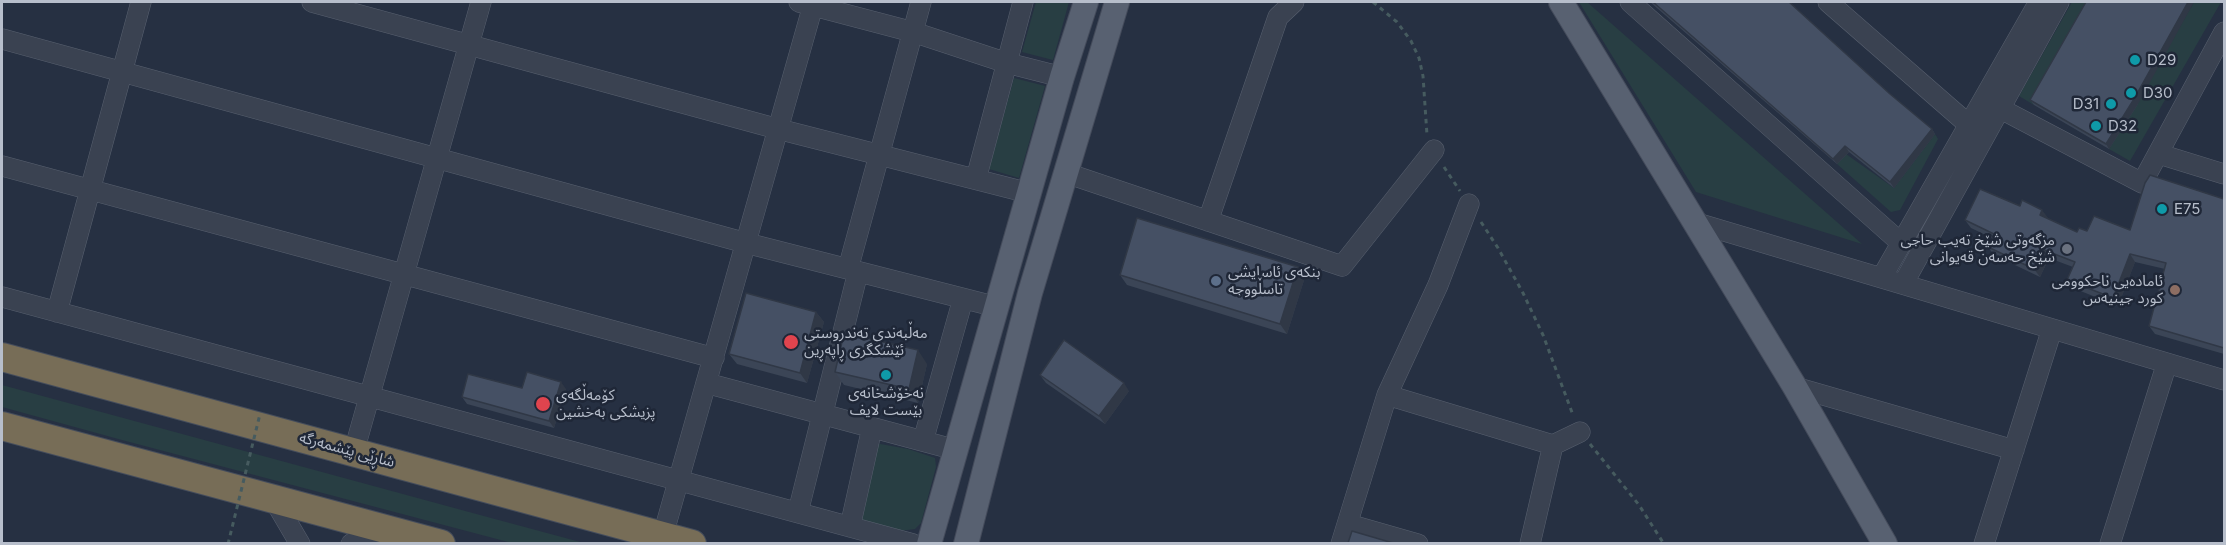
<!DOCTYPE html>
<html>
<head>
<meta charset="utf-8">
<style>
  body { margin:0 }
  #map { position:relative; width:2226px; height:545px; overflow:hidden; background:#263042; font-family:Inter,sans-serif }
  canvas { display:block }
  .frame { position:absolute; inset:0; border:3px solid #b7becb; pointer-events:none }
</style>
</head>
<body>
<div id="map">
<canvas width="2226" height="545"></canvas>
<div class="frame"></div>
</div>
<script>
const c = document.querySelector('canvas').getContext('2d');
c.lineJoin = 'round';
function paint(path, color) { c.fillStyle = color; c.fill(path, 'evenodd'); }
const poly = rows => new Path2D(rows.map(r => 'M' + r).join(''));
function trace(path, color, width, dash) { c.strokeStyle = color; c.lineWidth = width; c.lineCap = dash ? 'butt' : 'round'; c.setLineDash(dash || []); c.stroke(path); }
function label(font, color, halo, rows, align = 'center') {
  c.font = font + ' Inter,"Noto Sans Arabic",sans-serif'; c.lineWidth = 5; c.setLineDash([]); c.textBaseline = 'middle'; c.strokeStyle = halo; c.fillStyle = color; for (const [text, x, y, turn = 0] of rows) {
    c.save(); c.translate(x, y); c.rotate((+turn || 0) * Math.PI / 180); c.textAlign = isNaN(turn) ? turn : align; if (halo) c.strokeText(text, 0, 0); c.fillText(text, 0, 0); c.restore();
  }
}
const green = poly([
  [1036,2,1069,2,1053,60,1022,52],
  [1579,2,1587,2,1862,244,1696,192],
  [2072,2,2093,2,2034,105,2019,96],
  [2194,2,2221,2,2130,161,2109,149],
  [1014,78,1045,86,1019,178,989,169],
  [1935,134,1938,139,1900,210,1891,212,1837,164,1846,154,1894,188],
  [2,385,480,515,584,543,512,543,122,440,2,407],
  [875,443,908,449,935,458,936,467,921,523,915,529,899,531,863,522,853,511]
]);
const path = poly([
  [1373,2,1397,22,1411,41,1419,58,1423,76,1427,135],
  [1444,167,1460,191],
  [1481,222,1498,248,1523,293,1543,335,1573,415],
  [1590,444,1639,505,1664,544]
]);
const minor = poly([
  [312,2,778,129,1029,193],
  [799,2,913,32,1007,63,1062,77],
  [1630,2,1901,243],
  [1828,2,1969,125],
  [2,39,746,243,997,307],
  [2001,109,2142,183,2224,32],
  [2159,154,2224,174],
  [2,166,714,358],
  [1066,173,1342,266,1434,150],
  [976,179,1023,2],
  [1208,221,1278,17,1294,2],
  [1697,223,2224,380],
  [848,269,921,2],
  [1882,277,2039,2],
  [1903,284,2059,2],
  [2,297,913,544],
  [57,312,141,2],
  [706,383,956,450],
  [1795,387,2014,450],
  [1387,395,1553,445,1580,432],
  [923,441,963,299],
  [354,451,481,2],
  [273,498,300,544],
  [798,512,858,272],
  [1348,524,1418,544],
  [850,527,872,428],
  [663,535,814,2],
  [351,544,367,535,388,531],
  [1341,544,1387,395,1438,285,1469,204],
  [1530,544,1553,445],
  [1984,544,2052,329],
  [2110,544,2167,363]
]);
const major = poly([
  [1561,2,1795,387,1885,544],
  [929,544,1062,77,1086,2],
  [966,544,1030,293,1117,2]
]);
const highway = poly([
  [2,357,692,544],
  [2,426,441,544]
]);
const pathBridge = poly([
  [228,544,260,414]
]);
const wall = poly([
  [1650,2,1789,2,1890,94,1932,129,1935,134,1894,188,1849,152,1837,164],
  [2030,100,2138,104,2109,149,2034,105],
  [2224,199,2224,354,2155,334,2149,326,2165,269,2135,262,2118,306,2073,288,2067,280,2073,267,2049,258,2040,277,1994,255,1988,247,1992,238,1971,228,1965,220,2048,218,2048,219,2077,232,2130,230],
  [1298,267,1305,277,1287,334,1127,285,1120,275],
  [816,312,824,322,807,383,737,364,729,354],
  [927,364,918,403,844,385,835,372],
  [1040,375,1129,391,1105,424,1046,383],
  [566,389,554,428,467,404,462,397]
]);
const shadedWall = poly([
  [2188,2,2194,2,2138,104,2109,149,2106,144],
  [1932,129,1935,134,1894,188,1890,182],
  [1845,146,1849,152,1837,164,1833,159],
  [2042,210,2048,218,2046,223,2040,215],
  [2044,250,2049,258,2040,277,2034,269],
  [2130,254,2135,262,2118,306,2113,298],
  [1298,267,1305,277,1287,334,1280,324],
  [816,312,824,322,807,383,800,373],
  [918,350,927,364,918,403,909,389],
  [561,382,566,389,554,428,549,421],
  [1124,383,1129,391,1105,424,1099,416]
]);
const building = poly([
  [1653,2,1789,2,1890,94,1932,129,1890,182,1845,146,1833,159,1653,2],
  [2086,2,2188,2,2134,99,2106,144,2030,100,2086,2],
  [2150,175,2224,199,2224,348,2149,326,2166,263,2130,254,2113,298,2067,280,2075,262,2044,250,2034,269,1988,247,1994,234,1965,220,1980,189,2020,206,2022,200,2042,210,2040,215,2077,232,2079,228,2087,231,2094,216,2130,230,2145,183,2150,175],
  [1137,218,1298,267,1280,324,1120,275,1137,218],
  [746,293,816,312,800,373,729,354,746,293],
  [844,333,918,350,909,389,835,372,844,333],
  [1064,340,1124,383,1099,416,1040,375,1064,340],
  [527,372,561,382,549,421,462,397,468,374,522,388,527,372],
  [1352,531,1393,543,1348,543,1352,531]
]);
const markers = [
  [2135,60,6,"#0f9aa8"],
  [2131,93,6,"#0f9aa8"],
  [2111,104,6,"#0f9aa8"],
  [2096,126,6,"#0f9aa8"],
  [2162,209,6,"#0f9aa8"],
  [2067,249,6,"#6b7280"],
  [1216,281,6,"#5c6f8a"],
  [2175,290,6,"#8d6e63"],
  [791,342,8,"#e0444e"],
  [886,375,6,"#0f9aa8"],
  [543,404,8,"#e0444e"]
];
const poiNames = [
  ["D29",2147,60],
  ["D30",2143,93],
  ["D31",2099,104,"right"],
  ["D32",2108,126],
  ["E75",2174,209],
  ["مزگەوتی شێخ تەیب حاجی",2055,240,"right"],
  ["شێخ حەسەن قەیوانی",2055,257,"right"],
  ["بنکەی ئاسایشی",1228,272],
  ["تاسڵووجە",1228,289],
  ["ئامادەیی ناحکوومی",2163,281,"right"],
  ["کورد جینیەس",2163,298,"right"],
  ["مەڵبەندی تەندروستی",804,333],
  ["ئێشکگری ڕاپەڕین",804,350],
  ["نەخۆشخانەی",886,393,"center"],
  ["بێست لایف",886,410,"center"],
  ["کۆمەڵگەی",556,395],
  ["پزیشکی بەخشین",556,412]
];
const streetNames = [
  ["شاڕێی پێشمەرگە",347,450,15]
];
paint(green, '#283e43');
trace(minor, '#58606f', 21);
trace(major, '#444b5b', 26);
trace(highway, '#454d5c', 30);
trace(path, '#465b5f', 3, [4.5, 4.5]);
trace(minor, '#3a4251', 20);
trace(major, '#586171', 24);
trace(highway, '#776d57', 28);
trace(pathBridge, '#465b5f', 3, [4.5, 4.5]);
paint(wall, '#3b4556');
paint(shadedWall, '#303846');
paint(building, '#455064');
trace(building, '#303846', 1.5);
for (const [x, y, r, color] of markers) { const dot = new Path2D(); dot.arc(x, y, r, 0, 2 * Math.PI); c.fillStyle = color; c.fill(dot); trace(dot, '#1f2737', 2); }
label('15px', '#b7becb', '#1f2737', poiNames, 'left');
label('15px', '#b7becb', '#1f2737', streetNames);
</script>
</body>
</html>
